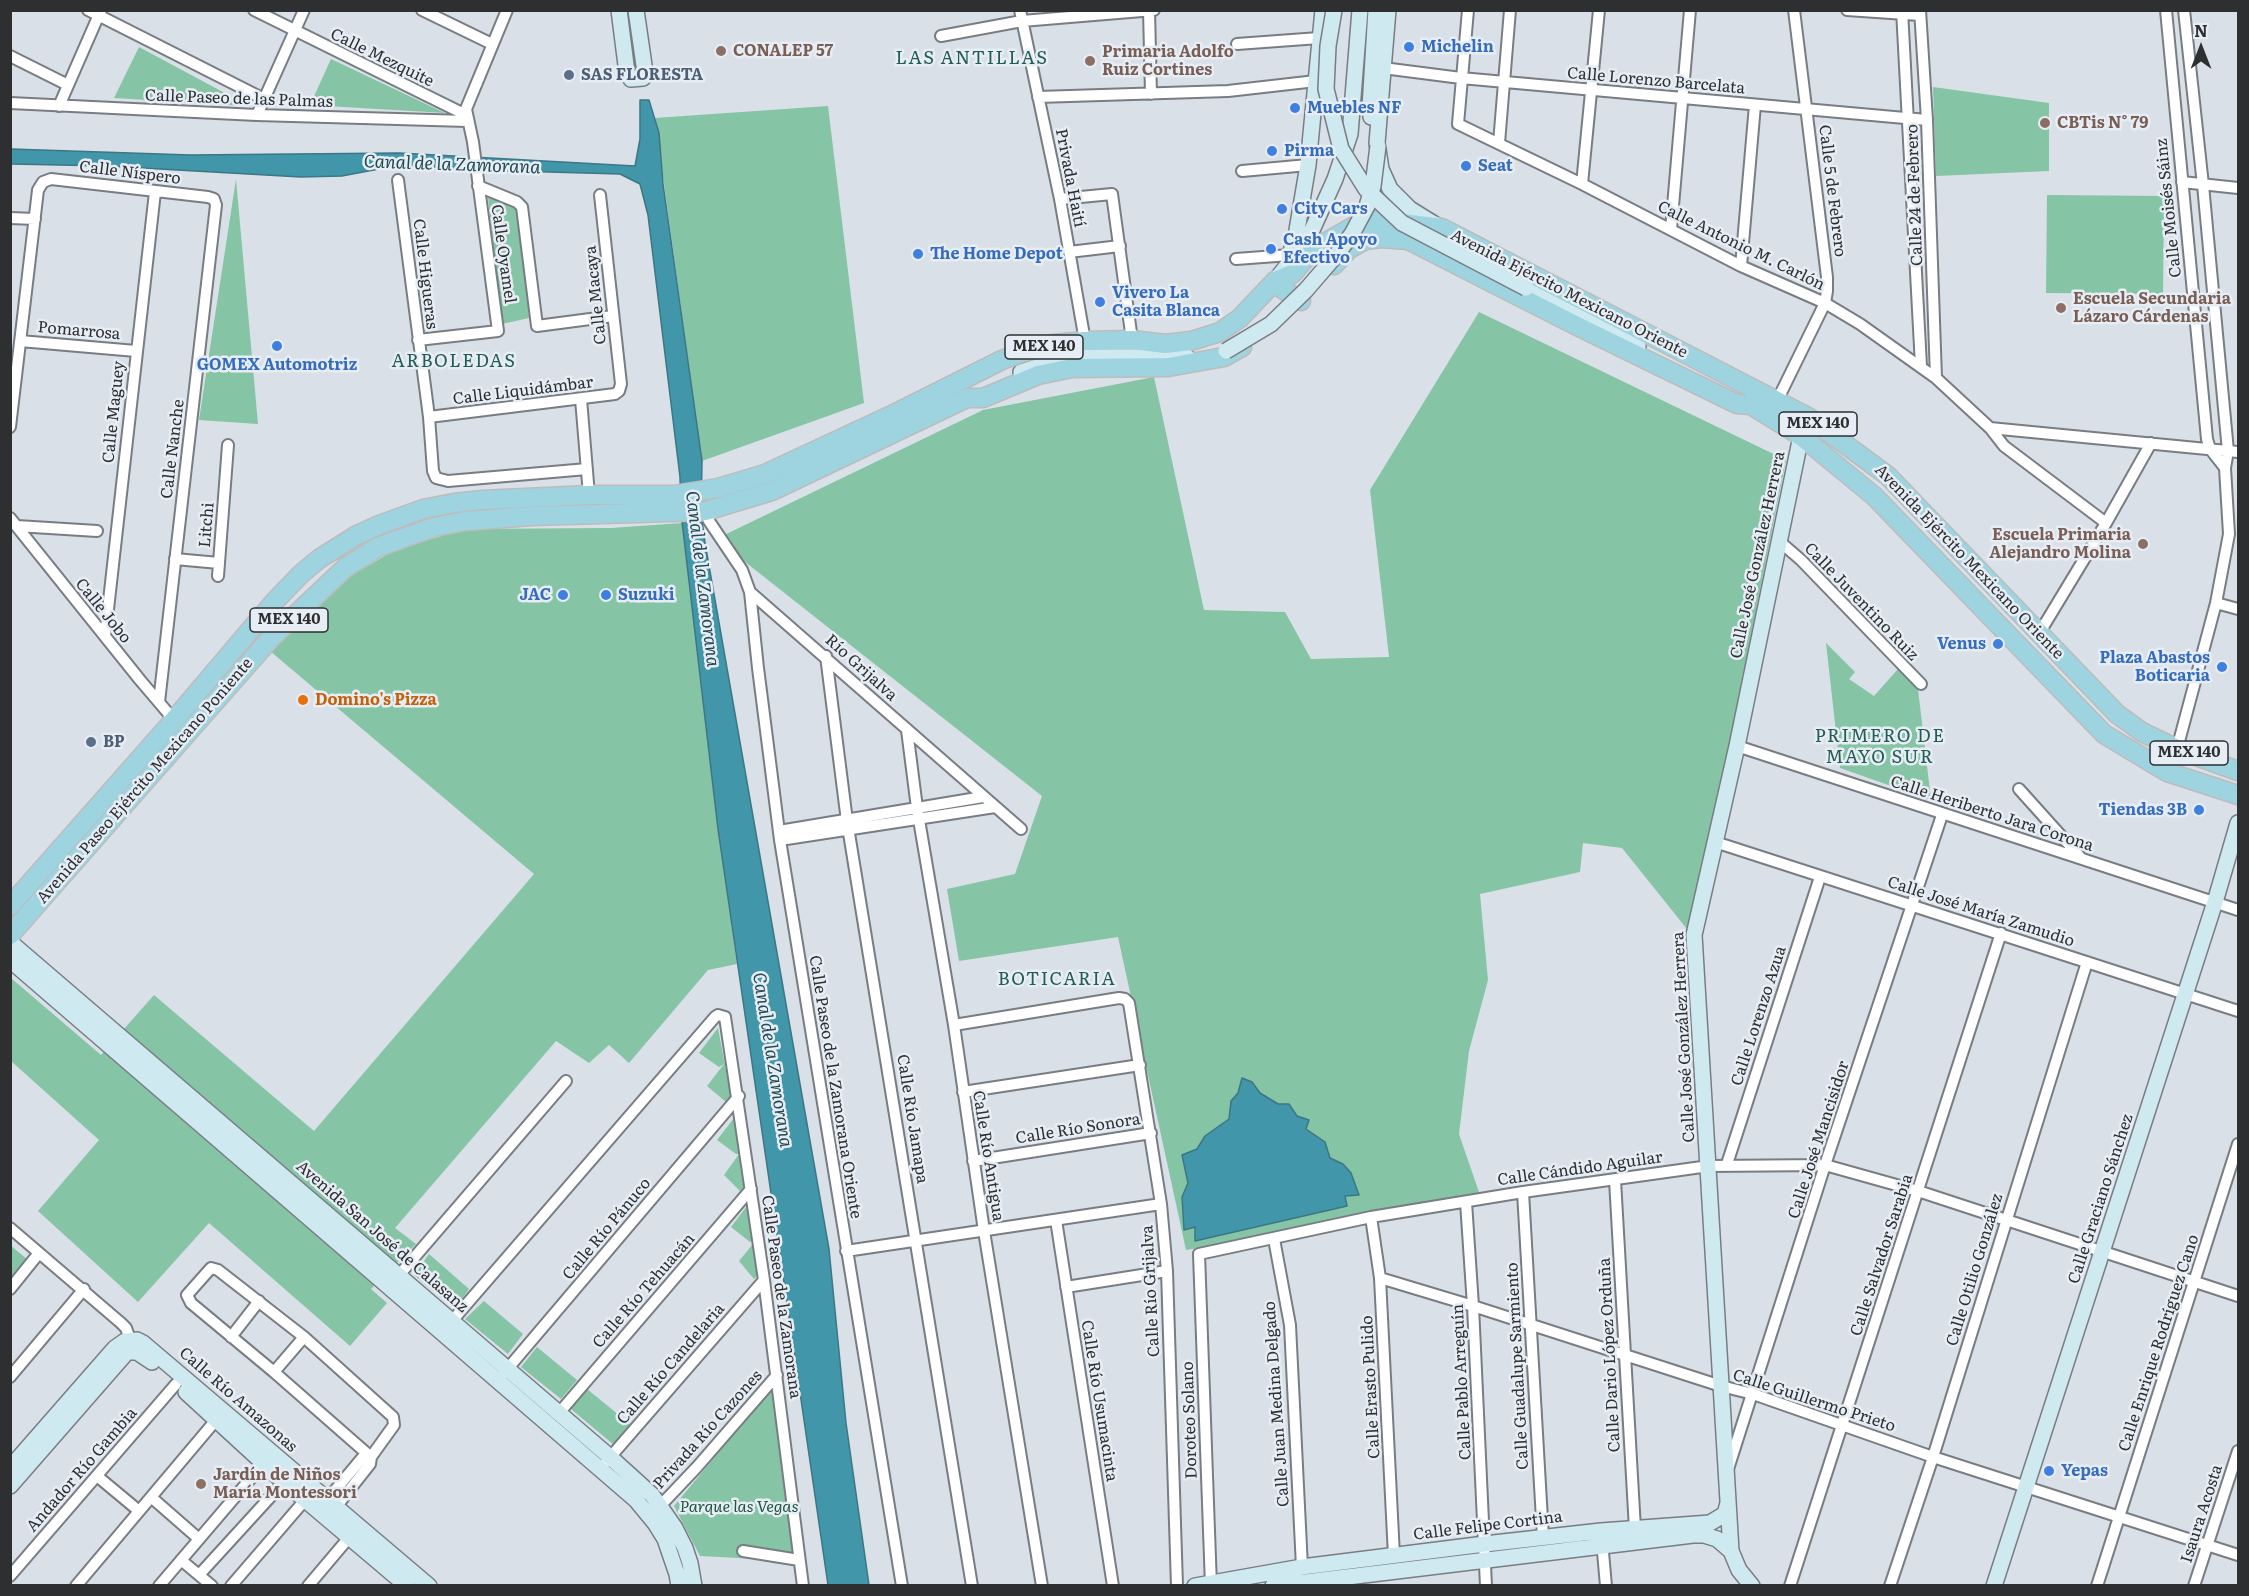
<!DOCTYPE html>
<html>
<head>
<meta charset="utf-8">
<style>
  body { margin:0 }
  #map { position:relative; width:2249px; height:1596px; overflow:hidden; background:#dae0e7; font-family:Literata,serif }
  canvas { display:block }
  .frame { position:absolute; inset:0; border:12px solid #2d2f31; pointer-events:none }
  .north { position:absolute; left:2171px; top:18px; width:60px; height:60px; -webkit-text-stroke:4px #e7edf4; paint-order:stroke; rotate:0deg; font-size:16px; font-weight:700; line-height:24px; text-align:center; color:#2d2f31 }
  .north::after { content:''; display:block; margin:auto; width:21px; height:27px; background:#2d2f31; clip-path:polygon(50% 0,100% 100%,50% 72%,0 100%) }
</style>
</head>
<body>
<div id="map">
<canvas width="2249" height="1596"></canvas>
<div class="frame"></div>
<div class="north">N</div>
</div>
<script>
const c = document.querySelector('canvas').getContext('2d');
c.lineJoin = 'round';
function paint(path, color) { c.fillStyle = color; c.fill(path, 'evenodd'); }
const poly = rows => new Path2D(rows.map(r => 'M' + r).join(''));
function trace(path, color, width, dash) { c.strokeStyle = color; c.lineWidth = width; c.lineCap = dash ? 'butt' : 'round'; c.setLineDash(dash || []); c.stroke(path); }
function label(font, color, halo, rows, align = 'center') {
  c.font = font + ' Literata,serif'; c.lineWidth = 5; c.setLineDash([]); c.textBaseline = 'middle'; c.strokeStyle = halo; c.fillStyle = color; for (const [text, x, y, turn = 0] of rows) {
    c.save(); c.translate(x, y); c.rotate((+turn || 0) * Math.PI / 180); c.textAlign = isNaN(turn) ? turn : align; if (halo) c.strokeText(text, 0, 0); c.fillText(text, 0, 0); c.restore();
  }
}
const green = poly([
  [139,47,249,106,114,98],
  [331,59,445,113,310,105],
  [1933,87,2049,103,2049,171,1936,176],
  [828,106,864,403,702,461,655,118],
  [236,179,258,424,199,420],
  [2047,195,2164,196,2163,294,2046,293],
  [488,197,519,210,529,318,502,324],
  [1479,312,1786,460,1691,934,1622,848,1583,843,1580,872,1480,894,1488,980,1469,1051,1459,1134,1481,1198,1186,1250,1118,937,959,961,947,889,1015,874,1042,796,716,539,983,410,1154,377,1204,610,1285,612,1311,659,1389,657,1370,490],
  [682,523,718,829,737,964,708,970,629,1063,609,1045,589,1063,556,1041,395,1228,416,1244,371,1289,387,1303,350,1346,209,1223,138,1302,38,1211,99,1140,11,1061,11,978,101,1055,154,995,314,1131,534,874,270,651,337,584,393,551,464,529,611,528],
  [1826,643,1855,672,1849,679,1874,696,1898,669,1918,689,1931,800,1840,768],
  [718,1028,731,1097,726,1102,707,1086,724,1064,719,1067,699,1053],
  [734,1118,745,1186,740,1191,724,1175,739,1154,736,1154,717,1140],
  [747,1206,753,1240,750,1242,731,1227],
  [753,1244,758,1275,754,1279,739,1261],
  [11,1246,27,1259,11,1279],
  [429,1254,469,1289,455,1309,414,1275],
  [484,1301,523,1334,508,1354,465,1319],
  [537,1347,577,1380,561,1399,521,1367],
  [773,1387,797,1561,700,1556,674,1506],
  [587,1389,630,1424,614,1445,571,1409]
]);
const water = poly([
  [640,100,649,100,659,133,663,184,702,461,701,512,705,543,829,1249,846,1423,869,1585,828,1585,718,829,681,513,680,477,648,215,640,184,620,174,479,170,400,165,342,176,301,177,107,166,11,164,11,149,190,155,399,153,635,166,640,139,640,100],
  [1242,1078,1252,1082,1260,1093,1278,1104,1289,1104,1297,1116,1309,1120,1306,1129,1325,1142,1330,1158,1343,1164,1351,1173,1359,1195,1345,1196,1347,1206,1195,1241,1195,1227,1184,1230,1182,1197,1188,1183,1182,1155,1197,1149,1205,1136,1229,1119,1231,1101,1238,1093,1242,1078]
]);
const street = poly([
  [88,10,264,99],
  [254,10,466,115],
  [422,10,492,44],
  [1020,10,1060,199,1085,341],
  [1149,10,1151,94],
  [1468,10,1458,124,1582,184,1741,266,1825,303,1860,324,1936,378,1990,428,2004,446,2106,523],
  [1847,10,1920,15],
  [1902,10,1921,366],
  [1920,10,1927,120,1936,378],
  [2166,10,2207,439,2210,449,2225,468],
  [941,36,1022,21,1154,10],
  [1237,44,1319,38],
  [10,56,68,85],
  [1383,68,1461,78,1927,120],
  [1038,97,1228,91,1316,81],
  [10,103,257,115,467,121],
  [59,106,101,10],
  [257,115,304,10],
  [1499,143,1510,10],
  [1242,171,1308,165],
  [398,180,429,417,433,471,436,478,448,481,587,469],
  [2182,182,2238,188],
  [1582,184,1599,10],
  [478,186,517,202,522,207,537,326,613,316],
  [1060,199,1112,194,1132,340],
  [10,218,35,219],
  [1671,229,1690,10],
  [1069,252,1120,246],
  [1236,259,1290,255],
  [1741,266,1755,105],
  [418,340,498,331,473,142,466,109,507,10],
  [20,341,136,351],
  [581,399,589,495],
  [1777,401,1825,303,1827,291,1827,277,1794,10],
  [429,417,615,394,619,391,621,384,600,195],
  [10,427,38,190,43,182,51,179,208,197,214,199,216,205,159,702],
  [1990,428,2238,452],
  [706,511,709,521,742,570,750,592,1021,829],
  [10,518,140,680,174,720],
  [17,526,97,531],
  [1779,541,1801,560,1921,684],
  [175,559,219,563],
  [218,576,228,445],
  [750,592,758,668,780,840,902,1586],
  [2216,603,2238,609],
  [2040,632,2106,523,2151,443],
  [105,636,155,192],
  [826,656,847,821,972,1586],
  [907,730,917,808,954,1025,984,1231,1042,1586],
  [1737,746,2238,910],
  [2177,749,2216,603,2229,534,2225,468,2228,451,2203,185,2184,10],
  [2019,789,2081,858],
  [779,831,983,797],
  [780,840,995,807],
  [1715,842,2238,1011],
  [954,1025,1119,998,1125,999,1129,1003,1161,1204,1167,1271,1177,1586],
  [963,1092,1140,1065],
  [973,1161,1151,1133],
  [1727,1164,1820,877],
  [1615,1180,1635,1529],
  [1523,1192,1543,1537],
  [1466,1202,1473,1306,1486,1586],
  [1371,1217,1380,1278,1394,1556],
  [1056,1220,1113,1586],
  [10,1228,121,1323,126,1328,132,1345],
  [1274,1239,1290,1325,1302,1567],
  [846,1251,1161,1204],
  [1380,1278,1473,1306,1721,1386,1753,1394,1933,1457,2238,1555],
  [394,1281,566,1081],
  [1066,1287,1167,1271],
  [10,1289,39,1253],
  [452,1321,715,1017,718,1015,725,1017,764,1280,803,1586],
  [231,1337,259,1301],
  [274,1372,304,1337],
  [504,1373,739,1096],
  [10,1377,84,1289],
  [559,1413,751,1189],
  [606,1462,764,1280],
  [1728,1469,1825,1165,1942,815],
  [97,1476,139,1511],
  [151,1497,199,1539],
  [327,1500,363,1457,371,1457],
  [661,1505,697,1467,777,1375],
  [336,1507,370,1464,371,1457,394,1425,393,1417,304,1337,218,1270,211,1268,187,1295,191,1303,274,1372,371,1457],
  [1602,1541,1606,1586],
  [743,1551,799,1560],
  [181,1560,212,1586],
  [199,1575,284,1482],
  [10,1576,176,1384],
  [76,1586,216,1420],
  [159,1586,264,1463],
  [231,1586,305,1500],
  [308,1586,352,1534],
  [1211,1586,1199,1254,1371,1217,1523,1192,1709,1166,1825,1165,1918,1191,2238,1296],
  [1790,1586,2001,933],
  [1890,1586,1933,1457,2087,962],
  [2097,1586,2238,1144],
  [2194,1586,2238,1451]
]);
const secondary = poly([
  [619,10,627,73,631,79,643,78,645,72,636,10],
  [1388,10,1377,143,1381,169,1390,189,1410,209,1439,227],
  [1371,117,1370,108,1376,10],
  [1289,257,1296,236,1308,165,1323,10],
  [1275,281,1308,239,1335,179,1350,134,1360,10],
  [1526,288,1638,346],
  [1021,372,1060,360,1084,357,1187,357],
  [10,942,610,1457,652,1495,675,1528,685,1548,690,1563,694,1586],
  [10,960,636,1500,655,1523,665,1539,677,1574,679,1586],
  [186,1392,284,1482,407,1586],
  [10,1468,115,1348,125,1341,137,1340,143,1343,429,1586],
  [10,1486,127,1352,137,1352,152,1362],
  [1195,1586,1302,1567,1485,1544,1601,1531,1710,1523,1725,1514,1728,1503],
  [1273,1586,1693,1535,1704,1535,1717,1539,1731,1551],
  [1752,1586,1739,1570,1731,1551,1694,935,1737,746,1801,436],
  [1994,1586,2215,902,2238,823]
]);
const primary = poly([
  [1334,265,1349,249,1365,240,1381,238,1408,240,1577,326,1737,404,1751,405,1801,436,1874,496,2104,734,2167,772,2238,795],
  [1273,283,1301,301],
  [10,906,174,720,274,602,301,574,319,559,357,535,379,525,423,509,454,503,482,500,589,495,674,495,718,488,765,474,896,413,1002,360,1020,353,1053,344,1085,341,1132,340,1165,344,1191,341,1220,332,1240,318,1275,281,1292,274,1314,249,1358,224,1378,220,1442,228,1808,417,1888,476,2117,714,2142,732,2177,749,2238,771],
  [10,935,271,638,346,567,378,547,434,527,465,521,532,516,706,511,772,491,967,398,983,398,1038,375,1072,368,1168,367,1224,357,1242,347]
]);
const secondaryBridge = poly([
  [1334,10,1328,46,1326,89,1341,149,1366,189,1402,223,1526,288],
  [1226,351,1271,324,1306,290,1337,254,1352,234,1367,206,1373,186,1378,146]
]);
const markers = [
  [1409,47,6,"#3f7fe0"],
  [721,51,6,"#8d6e63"],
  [1090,61,6,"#8d6e63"],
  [569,75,6,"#5c6f8a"],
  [1295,108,6,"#3f7fe0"],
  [2045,123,6,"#8d6e63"],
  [1272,151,6,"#3f7fe0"],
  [1466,166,6,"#3f7fe0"],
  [1282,209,6,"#3f7fe0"],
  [1271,249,6,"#3f7fe0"],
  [918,254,6,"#3f7fe0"],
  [1100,302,6,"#3f7fe0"],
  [2061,308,6,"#8d6e63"],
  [277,346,6,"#3f7fe0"],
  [2143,544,6,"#8d6e63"],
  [563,595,6,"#3f7fe0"],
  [606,595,6,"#3f7fe0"],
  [1998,644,6,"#3f7fe0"],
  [2222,667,6,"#3f7fe0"],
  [303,700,6,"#e8710a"],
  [91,742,6,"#5c6f8a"],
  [2199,810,6,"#3f7fe0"],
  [2049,1471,6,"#3f7fe0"],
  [201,1484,6,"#8d6e63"]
];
const shields = [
  [1044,347,78],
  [1818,424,78],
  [289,620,78],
  [2189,753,78]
];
const shieldNames = [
  ["MEX 140",1044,347],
  ["MEX 140",1818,424],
  ["MEX 140",289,620],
  ["MEX 140",2189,753]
];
const shopNames = [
  ["Michelin",1421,47],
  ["Muebles NF",1307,108],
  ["Pirma",1284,151],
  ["Seat",1478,166],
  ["City Cars",1294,209],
  ["Cash Apoyo",1283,240],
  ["Efectivo",1283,258],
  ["The Home Depot",930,254],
  ["Vivero La",1112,293],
  ["Casita Blanca",1112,311],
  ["GOMEX Automotriz",277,365,"center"],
  ["JAC",551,595,"right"],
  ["Suzuki",618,595],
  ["Venus",1986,644,"right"],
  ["Plaza Abastos",2210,658,"right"],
  ["Boticaria",2210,676,"right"],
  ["Tiendas 3B",2187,810,"right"],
  ["Yepas",2061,1471]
];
const educationNames = [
  ["CONALEP 57",733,51],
  ["Primaria Adolfo",1102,52],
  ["Ruiz Cortines",1102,70],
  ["CBTis N° 79",2057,123],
  ["Escuela Secundaria",2073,299],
  ["Lázaro Cárdenas",2073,317],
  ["Escuela Primaria",2131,535,"right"],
  ["Alejandro Molina",2131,553,"right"],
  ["Jardín de Niños",213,1475],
  ["María Montessori",213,1493]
];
const streetNames = [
  ["Calle Mezquite",382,58,26],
  ["Calle Lorenzo Barcelata",1656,81,5],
  ["Calle Paseo de las Palmas",239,99,2],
  ["Calle Níspero",130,173,7],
  ["Privada Haití",1070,178,79],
  ["Calle 5 de Febrero",1832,191,83],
  ["Calle 24 de Febrero",1915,195,-92],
  ["Calle Moisés Sáinz",2169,208,-96],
  ["Calle Antonio M. Carlón",1741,246,26],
  ["Calle Oyamel",503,254,82],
  ["Calle Higueras",425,274,83],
  ["Avenida Ejército Mexicano Oriente",1569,294,27],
  ["Calle Macaya",596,295,-96],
  ["Pomarrosa",79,331,5],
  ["Calle Liquidámbar",523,391,-7],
  ["Calle Maguey",114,412,-84],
  ["Calle Nanche",173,449,-83],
  ["Litchi",207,525,-85],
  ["Calle José González Herrera",1758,555,-78],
  ["Avenida Ejército Mexicano Oriente",1969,562,46],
  ["Calle Juventino Ruiz",1861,602,46],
  ["Calle Jobo",103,611,51],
  ["Río Grijalva",861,668,42],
  ["Avenida Paseo Ejército Mexicano Poniente",145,781,-49],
  ["Calle Heriberto Jara Corona",1992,814,18],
  ["Calle José María Zamudio",1981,912,18],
  ["Calle Lorenzo Azua",1759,1016,-72],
  ["Calle José González Herrera",1684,1037,-93],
  ["Calle Paseo de la Zamorana Oriente",835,1087,81],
  ["Calle Río Jamapa",912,1119,81],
  ["Calle Río Sonora",1078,1129,-9],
  ["Calle José Mancisidor",1819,1140,-72],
  ["Calle Río Antigua",988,1156,81],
  ["Calle Cándido Aguilar",1580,1169,-8],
  ["Calle Graciano Sánchez",2101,1199,-72],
  ["Calle Río Pánuco",607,1229,-50],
  ["Avenida San José de Calasanz",382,1237,41],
  ["Calle Salvador Sarabia",1882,1255,-72],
  ["Calle Otilio González",1975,1270,-73],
  ["Calle Río Tehuacán",644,1291,-49],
  ["Calle Río Grijalva",1151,1291,-93],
  ["Calle Paseo de la Zamorana",781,1297,82],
  ["Calle Enrique Rodríguez Cano",2159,1343,-72],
  ["Calle Dario López Orduña",1610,1355,-93],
  ["Calle Río Candelaria",671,1364,-49],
  ["Calle Guadalupe Sarmiento",1518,1366,-93],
  ["Calle Pablo Arreguín",1462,1382,-93],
  ["Calle Erasto Pulido",1371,1387,-93],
  ["Calle Río Amazonas",238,1400,41],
  ["Calle Río Usumacinta",1099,1401,81],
  ["Calle Guillermo Prieto",1814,1401,18],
  ["Calle Juan Medina Delgado",1277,1404,-94],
  ["Doroteo Solano",1190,1420,-92],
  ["Privada Río Cazones",708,1430,-48],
  ["Andador Río Gambia",82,1470,-49],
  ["Isaura Acosta",2202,1514,-72],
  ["Calle Felipe Cortina",1488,1526,-7]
];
const serviceNames = [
  ["SAS FLORESTA",581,75],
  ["BP",103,742]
];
const foodNames = [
  ["Domino's Pizza",315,700]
];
const parkNames = [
  ["Parque las Vegas",739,1507]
];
const neighbourhoodNames = [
  ["LAS ANTILLAS",972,59],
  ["ARBOLEDAS",454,362],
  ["PRIMERO DE",1880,737],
  ["MAYO SUR",1880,758],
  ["BOTICARIA",1057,980]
];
const waterNames = [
  ["Canal de la Zamorana",452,165,2],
  ["Canal de la Zamorana",702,579,83],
  ["Canal de la Zamorana",772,1060,81]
];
paint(green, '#85c4a5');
paint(water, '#4196a9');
trace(water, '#3b7785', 1.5);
trace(street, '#787d83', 14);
trace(secondary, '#787d83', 18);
trace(primary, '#bcbcbd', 21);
trace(street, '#fff', 10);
trace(secondary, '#cee9ef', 15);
trace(primary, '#9ed4e0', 18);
trace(secondaryBridge, '#787d83', 18, []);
trace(secondaryBridge, '#cee9ef', 15);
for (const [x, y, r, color] of markers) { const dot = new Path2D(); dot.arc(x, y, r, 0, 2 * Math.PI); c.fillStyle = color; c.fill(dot); trace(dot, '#e7edf4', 2); }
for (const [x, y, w] of shields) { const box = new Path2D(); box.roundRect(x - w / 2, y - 12, w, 24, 4.5); c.fillStyle = '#e7edf4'; c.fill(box); trace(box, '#2d2f31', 1.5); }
label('bold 15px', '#2d2f31', null, shieldNames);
label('bold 16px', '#366cbe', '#e7edf4', shopNames, 'left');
label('bold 16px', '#785e54', '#e7edf4', educationNames, 'left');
label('16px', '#2d2f31', '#e7edf4', streetNames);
label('bold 16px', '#4e5e75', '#e7edf4', serviceNames, 'left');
label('bold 16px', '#c56008', '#e7edf4', foodNames, 'left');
label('italic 16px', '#1e553e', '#e7edf4', parkNames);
c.letterSpacing = '1.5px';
label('18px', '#245d56', '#e7edf4', neighbourhoodNames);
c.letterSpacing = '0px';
label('italic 18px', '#234a53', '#e7edf4', waterNames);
</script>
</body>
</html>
